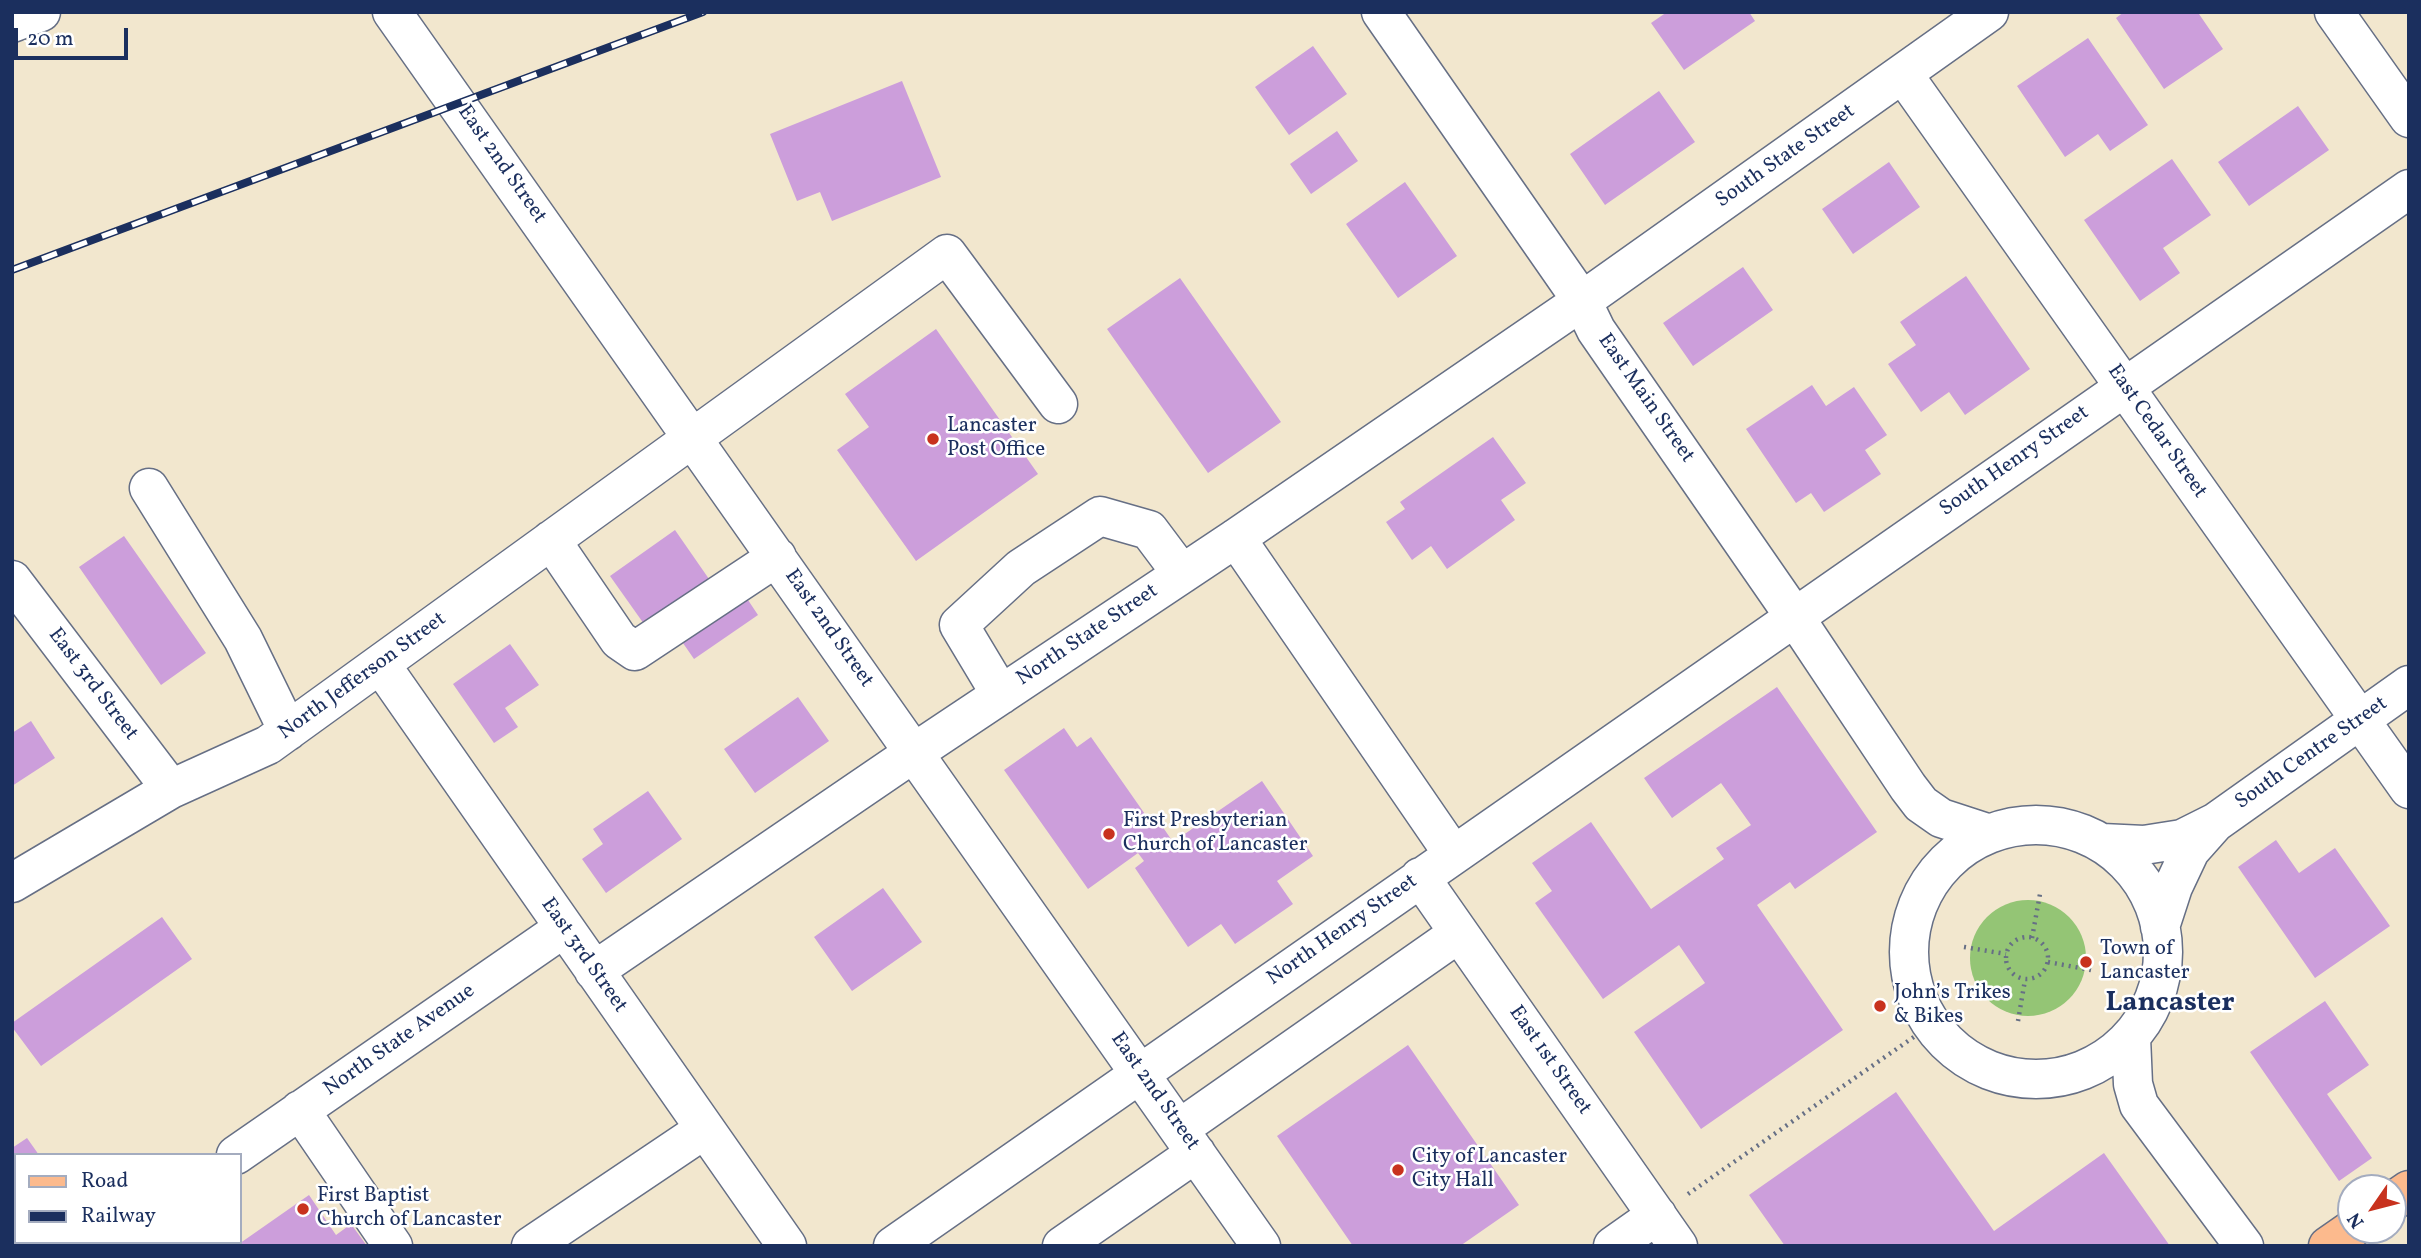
<!DOCTYPE html>
<html>
<head>
<meta charset="utf-8">
<style>
  body { margin:0 }
  #map { position:relative; width:2421px; height:1258px; overflow:hidden; background:#f2e7ce; font-family:Vollkorn,serif }
  canvas { display:block }
  .frame { position:absolute; inset:0; border:14px solid #1b2f5e; pointer-events:none }
  .legend { position:absolute; left:14px; top:1153px; width:228px; height:91px; box-sizing:border-box; background:#fff; border:2px solid #a4acbf; margin:0; padding:9px 12px; list-style:none; font-size:21px; color:#1b2f5e }
  .legend li { display:flex; align-items:center; gap:14px; height:35px }
  .legend b { width:35px; border:2px solid #a4acbf }
  .north { position:absolute; left:2337px; top:1174px; width:70px; height:70px; box-sizing:border-box; background:#fff; border:2px solid #a4acbf; border-radius:50%; rotate:235deg; font-size:19px; font-weight:700; line-height:28px; text-align:center; color:#1b2f5e }
  .north::after { content:''; display:block; margin:auto; width:24px; height:32px; background:#c8321e; clip-path:polygon(50% 0,100% 100%,50% 72%,0 100%) }
  .scale { position:absolute; left:14px; top:28px; width:114px; height:32px; box-sizing:border-box; border:4px solid #1b2f5e; border-top:0; padding-left:9px; font-size:21px; line-height:24px; white-space:nowrap; color:#1b2f5e; -webkit-text-stroke:5px #fff; paint-order:stroke }
</style>
</head>
<body>
<div id="map">
<canvas width="2421" height="1258"></canvas>
<div class="frame"></div>
<ul class="legend">
<li><b style="height:9px;background:#fcba8d"></b>Road</li>
<li><b style="height:9px;background:#1b2f5e"></b>Railway</li>
</ul>
<div class="north">N</div>
<div class="scale">20 m</div>
</div>
<script>
const c = document.querySelector('canvas').getContext('2d');
c.lineJoin = 'round';
function paint(path, color) { c.fillStyle = color; c.fill(path, 'evenodd'); }
const poly = rows => new Path2D(rows.map(r => 'M' + r).join(''));
function trace(path, color, width, dash) { c.strokeStyle = color; c.lineWidth = width; c.lineCap = dash ? 'butt' : 'round'; c.setLineDash(dash || []); c.stroke(path); }
function label(font, color, halo, rows, align = 'center') {
  c.font = font + ' Vollkorn,serif'; c.lineWidth = 5; c.setLineDash([]); c.textBaseline = 'middle'; c.strokeStyle = halo; c.fillStyle = color; for (const [text, x, y, turn = 0] of rows) {
    c.save(); c.translate(x, y); c.rotate((+turn || 0) * Math.PI / 180); c.textAlign = isNaN(turn) ? turn : align; if (halo) c.strokeText(text, 0, 0); c.fillText(text, 0, 0); c.restore();
  }
}
const green = poly([
  '1970 958a58 58 0 1 1 116 0a58 58 0 1 1-116 0Z'
]);
const building = poly([
  [1667,12,1749,12,1755,21,1684,70,1651,23],
  [2124,12,2202,12,2199,14,2223,49,2164,89,2116,18],
  [2088,38,2148,125,2110,151,2098,134,2065,157,2017,86],
  [1313,46,1347,94,1289,135,1255,87],
  [902,81,941,177,832,221,820,192,797,201,770,134],
  [1659,91,1695,142,1605,205,1570,154],
  [2298,106,2329,150,2249,206,2218,162],
  [1337,131,1358,161,1311,194,1290,164],
  [2172,159,2211,215,2163,248,2180,273,2140,301,2084,220],
  [1889,162,1920,207,1853,254,1822,209],
  [1405,182,1457,256,1398,298,1346,224],
  [1743,267,1773,310,1693,366,1663,323],
  [1966,276,2030,369,1965,415,1949,392,1921,412,1888,364,1916,345,1900,322],
  [1180,278,1281,422,1208,473,1107,329],
  [936,329,1038,474,916,561,837,450,869,427,845,394],
  [1812,385,1826,406,1854,387,1887,435,1865,450,1881,474,1824,512,1811,493,1796,503,1746,429],
  [1493,437,1526,483,1501,500,1515,520,1447,569,1431,546,1412,560,1386,522,1405,509,1400,502],
  [675,530,709,579,644,624,610,576],
  [124,536,206,653,161,685,79,567],
  [740,588,758,615,694,659,676,633],
  [510,644,539,685,505,708,518,727,494,743,453,684],
  [1777,687,1877,832,1795,889,1790,882,1757,905,1843,1030,1701,1129,1634,1032,1705,983,1679,945,1603,999,1535,903,1552,891,1532,863,1591,822,1651,909,1724,859,1716,848,1751,825,1721,783,1672,818,1644,778],
  [798,697,829,741,755,793,724,749],
  [31,721,55,758,12,786,12,733],
  [1064,728,1077,747,1091,737,1154,827,1160,823,1173,842,1262,781,1313,856,1277,881,1293,904,1235,944,1221,924,1188,947,1135,868,1144,861,1138,853,1088,889,1004,770],
  [648,791,682,839,606,893,582,859,603,844,593,829],
  [2276,840,2299,873,2335,848,2390,926,2315,978,2238,867],
  [883,888,922,942,852,991,814,937],
  [162,917,192,959,41,1066,12,1027,12,1023],
  [2325,1001,2369,1065,2327,1094,2372,1158,2339,1181,2250,1052],
  [1408,1045,1519,1205,1460,1246,1353,1246,1277,1136],
  [1896,1092,1994,1231,2104,1153,2170,1246,1785,1246,1749,1195],
  [27,1138,39,1155,16,1155,16,1227,12,1230,12,1148],
  [309,1195,336,1235,351,1224,367,1246,236,1246]
]);
const path = poly([
  '2006 958a21 21 0 1 1 42 0a21 21 0 1 1-42 0Z',
  [2032,938,2040,894],
  [1964,947,2006,954],
  [2048,962,2091,970],
  [2018,1021,2025,980],
  [1688,1194,1931,1025]
]);
const minor = poly([
  [392,12,1261,1246],
  [1381,12,1582,301,1596,330,1794,616,1908,787,1921,804,1941,818,1987,833],
  [2334,12,2409,118],
  [12,23,41,12],
  [1903,74,2409,789],
  [149,488,243,639,288,731],
  [1236,538,1453,854],
  [551,540,619,640,635,651,777,557],
  [12,580,171,789],
  [381,665,787,1246],
  [1001,695,959,625,1021,568,1100,516,1149,530,1182,574],
  '1909 952a127 127 0 1 1 254 0a127 127 0 1 1-254 0Z',
  [2102,843,2144,845,2182,839,2216,822,2409,685],
  [1420,877,1678,1246],
  [12,883,171,789,268,745,947,254,1058,404],
  [2160,927,2173,887,2190,851,2214,824],
  [594,971,915,752,1236,538,1582,301,1989,12],
  [2131,1037,2133,1084,2139,1105,2244,1246],
  [300,1110,393,1246],
  [1179,1129,1459,933],
  [236,1155,564,928],
  [105,1246,110,1242],
  [531,1246,705,1129],
  [893,1246,2409,189],
  [1062,1246,1196,1153],
  [1613,1246,1657,1215]
]);
const major = poly([
  [2393,1201,2409,1190],
  [2328,1246,2351,1230]
]);
const rail = poly([
  [12,270,703,12]
]);
const markers = [
  [933,439,7,"#c8321e"],
  [1109,834,7,"#c8321e"],
  [2086,962,7,"#c8321e"],
  [1880,1006,7,"#c8321e"],
  [1398,1170,7,"#c8321e"],
  [303,1209,7,"#c8321e"]
];
const streetNames = [
  ["South State Street",1786,157,-35],
  ["East 2nd Street",501,165,55],
  ["East Main Street",1645,399,55],
  ["East Cedar Street",2156,432,55],
  ["South Henry Street",2015,462,-35],
  ["East 2nd Street",828,629,55],
  ["North State Street",1088,636,-34],
  ["North Jefferson Street",363,677,-36],
  ["East 3rd Street",92,685,53],
  ["South Centre Street",2312,754,-35],
  ["North Henry Street",1343,931,-35],
  ["East 3rd Street",583,956,55],
  ["North State Avenue",400,1041,-35],
  ["East 1st Street",1549,1061,55],
  ["East 2nd Street",1154,1092,55]
];
const poiNames = [
  ["Lancaster",947,427],
  ["Post Office",947,451],
  ["First Presbyterian",1123,822],
  ["Church of Lancaster",1123,846],
  ["Town of",2100,950],
  ["Lancaster",2100,974],
  ["John’s Trikes",1894,994],
  ["& Bikes",1894,1018],
  ["City of Lancaster",1412,1158],
  ["City Hall",1412,1182],
  ["First Baptist",317,1197],
  ["Church of Lancaster",317,1221]
];
const districtNames = [
  ["Lancaster",2170,1005]
];
paint(green, '#94c575');
paint(building, '#cc9edb');
trace(minor, '#666f85', 41);
trace(major, '#666f85', 41);
trace(path, '#666f85', 4.5, [2, 5]);
trace(minor, '#fff', 38);
trace(major, '#fcba8d', 38);
trace(rail, '#1b2f5e', 8);
trace(rail, '#fff', 5, [16]);
for (const [x, y, r, color] of markers) { const dot = new Path2D(); dot.arc(x, y, r, 0, 2 * Math.PI); c.fillStyle = color; c.fill(dot); trace(dot, '#fff', 2.5); }
label('21px', '#1b2f5e', '#fff', streetNames);
label('21px', '#1b2f5e', '#fff', poiNames, 'left');
label('bold 28px', '#1b2f5e', '#fff', districtNames);
</script>
</body>
</html>
